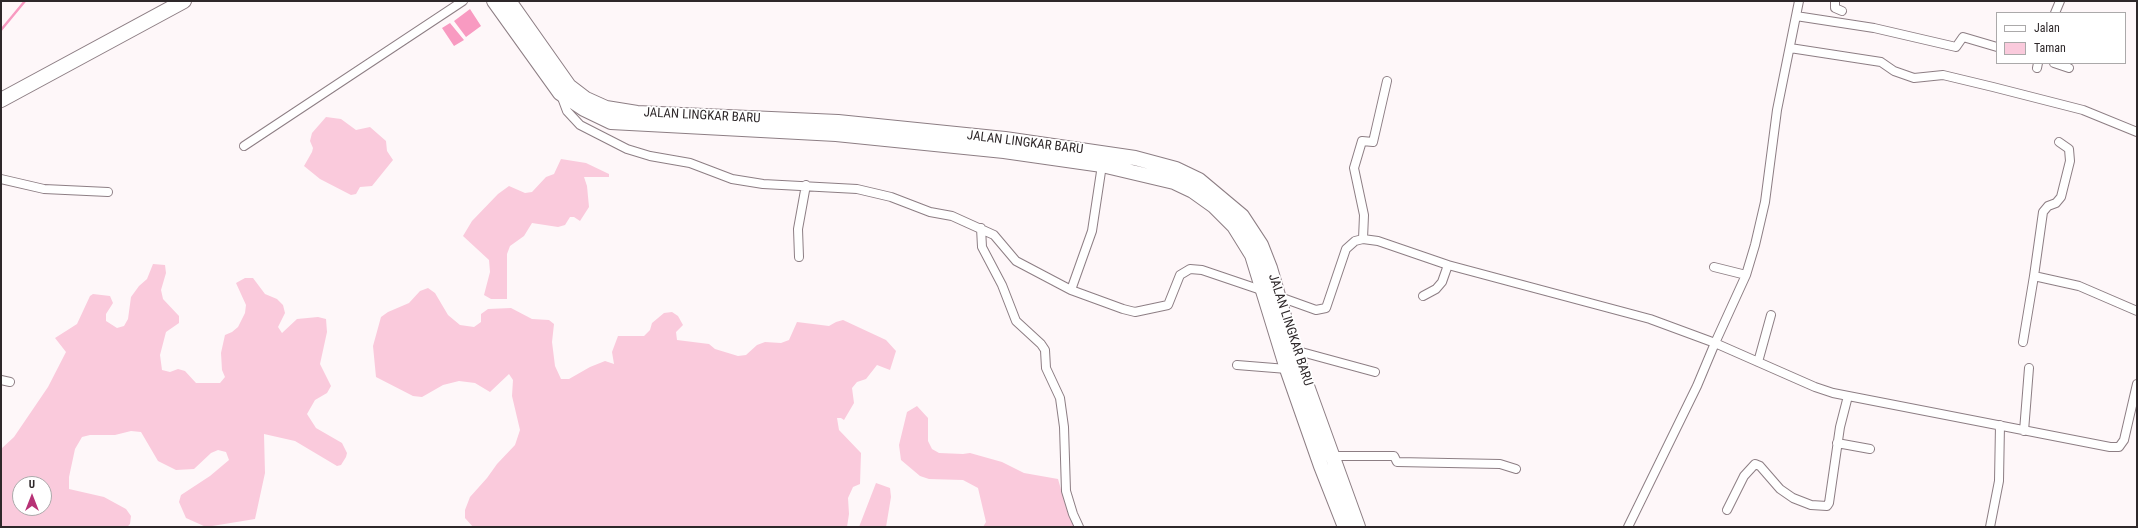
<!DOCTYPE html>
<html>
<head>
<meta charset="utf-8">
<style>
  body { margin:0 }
  #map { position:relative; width:2138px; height:528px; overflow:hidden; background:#fef7f9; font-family:"Roboto Condensed",sans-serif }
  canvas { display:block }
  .frame { position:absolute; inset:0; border:2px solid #2e282a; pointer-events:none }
  .legend { position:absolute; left:1996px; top:12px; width:130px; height:52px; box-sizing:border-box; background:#fff; border:1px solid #aba9aa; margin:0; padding:5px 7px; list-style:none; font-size:12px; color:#2e282a }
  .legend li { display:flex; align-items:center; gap:8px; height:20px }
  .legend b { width:20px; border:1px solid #aba9aa }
  .north { position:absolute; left:12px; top:476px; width:40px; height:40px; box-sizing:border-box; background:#fff; border:1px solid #aba9aa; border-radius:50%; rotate:0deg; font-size:11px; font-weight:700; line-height:16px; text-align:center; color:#2e282a }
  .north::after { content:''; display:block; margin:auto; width:14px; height:18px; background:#b73276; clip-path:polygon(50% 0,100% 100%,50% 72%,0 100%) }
</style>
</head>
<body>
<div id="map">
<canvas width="2138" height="528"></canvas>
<div class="frame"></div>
<ul class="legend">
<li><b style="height:5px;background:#fff"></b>Jalan</li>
<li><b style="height:11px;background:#facadc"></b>Taman</li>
</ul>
<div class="north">U</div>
</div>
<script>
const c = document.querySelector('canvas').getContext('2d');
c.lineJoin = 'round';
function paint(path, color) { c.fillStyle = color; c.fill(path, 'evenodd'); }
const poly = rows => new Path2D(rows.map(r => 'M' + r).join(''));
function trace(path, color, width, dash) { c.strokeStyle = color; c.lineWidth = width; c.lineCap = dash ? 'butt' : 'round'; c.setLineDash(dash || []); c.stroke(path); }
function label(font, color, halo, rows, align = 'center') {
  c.font = font + ' "Roboto Condensed",sans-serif'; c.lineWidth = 3.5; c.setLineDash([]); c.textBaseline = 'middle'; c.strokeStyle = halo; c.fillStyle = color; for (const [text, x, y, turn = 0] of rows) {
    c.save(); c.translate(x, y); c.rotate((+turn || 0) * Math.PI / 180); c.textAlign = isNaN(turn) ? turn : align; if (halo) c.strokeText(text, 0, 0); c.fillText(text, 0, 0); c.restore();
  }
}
const green = poly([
  [326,117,341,119,356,130,370,127,386,141,387,151,393,160,372,186,360,187,356,194,351,195,320,179,304,166,312,152,313,148,310,141,312,133],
  [561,159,586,163,609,174,609,177,584,177,587,186,589,207,580,221,574,217,570,217,565,225,558,227,532,223,524,236,510,246,507,254,507,299,491,299,484,295,490,272,489,260,463,236,472,221,498,194,509,186,525,193,532,192,546,177,554,174],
  [153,264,165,265,166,273,161,290,163,299,179,316,179,323,166,332,160,355,162,370,170,372,178,369,185,371,196,383,220,383,225,377,222,370,221,353,225,335,232,332,238,327,245,313,246,305,236,283,245,278,253,278,265,294,277,299,283,305,285,313,278,327,282,333,297,319,318,317,326,319,327,332,320,364,331,386,327,393,315,400,307,414,316,428,342,443,347,453,346,457,341,465,337,466,295,441,264,434,265,473,255,519,206,527,186,518,179,502,181,495,210,476,229,460,226,452,218,450,211,453,194,469,176,470,158,461,141,432,131,431,115,435,90,435,82,437,75,449,69,477,69,489,104,497,126,509,131,516,130,524,127,527,1,527,1,449,14,437,48,387,66,352,55,338,77,324,90,296,93,294,110,296,113,303,106,314,106,321,117,328,124,326,128,319,131,297,139,286,147,279],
  [20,484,44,484,44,508,20,508],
  [428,288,435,293,448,315,460,325,474,327,481,322,481,314,488,309,511,308,532,319,549,320,554,324,552,342,555,366,561,379,569,379,590,367,605,361,614,364,612,352,618,336,644,336,650,330,652,323,664,313,672,312,678,316,683,325,676,332,677,340,709,344,715,349,738,356,746,355,757,345,765,342,781,343,789,340,797,322,829,326,836,322,843,320,886,340,896,351,890,370,877,365,866,379,857,382,852,388,854,403,844,420,841,418,837,418,839,430,861,453,860,484,853,487,848,498,849,514,847,527,473,527,465,518,465,510,470,497,487,478,497,464,515,445,520,430,512,396,513,380,509,374,490,392,475,383,459,381,443,385,422,397,413,396,376,377,373,346,381,317,388,312,409,303,420,291],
  [917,406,928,418,928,441,932,449,939,453,963,454,970,453,1002,462,1024,473,1058,479,1066,507,1075,527,983,527,986,522,978,488,963,480,929,479,920,476,901,460,899,445,907,412],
  [876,483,890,488,891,497,886,527,859,527]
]);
const water = poly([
  [470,9,481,26,466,37,454,21],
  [450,23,464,40,454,46,442,28]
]);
const stream = poly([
  [1,30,25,1]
]);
const street = poly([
  [1799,1,1777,110,1765,202,1755,245,1746,275,1715,343,1815,387,1833,393,2110,447,2119,447,2124,440,2137,384],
  [1835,1,1835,8,1842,11],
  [2055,13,2060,1],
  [1796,16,1874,28,1956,47,1963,37,1997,47],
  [1790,48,1881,62,1894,71,1914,78,1943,75,1993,87,2083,110,2137,132],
  [2054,63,2069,68],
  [2037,68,2038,63],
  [561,95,567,111,580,125,627,149,650,156,690,163,732,179,763,184,857,189,891,197,930,212,952,216,994,235,1016,261,1071,290,1123,309,1135,312,1168,305,1180,275,1190,269,1202,270,1264,291],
  [2059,142,2069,149,2070,161,2061,197,2056,203,2048,206,2043,212,2034,276,2079,286,2137,311],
  [244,146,463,1],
  [1,179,44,189,108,192],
  [981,228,982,247,1002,285,1016,321,1041,344,1045,350,1046,368,1060,398,1064,427,1066,491,1073,514,1079,527],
  [1363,239,1364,215,1354,168,1362,141,1373,142,1387,81],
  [799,257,798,229,806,185],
  [1714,267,1746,275],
  [1071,290,1092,231,1102,165],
  [1277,296,1316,310,1326,308,1346,249,1355,241,1363,239,1378,241,1448,265,1650,319,1715,343,1697,386,1628,527],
  [1423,296,1436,289,1442,282,1448,265],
  [2023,342,2034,276],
  [1294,350,1375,372],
  [1758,362,1771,315],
  [1237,365,1287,369],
  [1,380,10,382],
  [2024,431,2029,368],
  [1837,443,1870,449],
  [1334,456,1394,456,1397,462,1500,464,1516,469],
  [1727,510,1744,476,1755,464,1760,466,1780,489,1793,498,1811,505,1827,506,1829,503,1840,427,1848,396],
  [1990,527,1999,481,2000,425]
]);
const highway = poly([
  [494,1,560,93,584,109,611,122,836,134,1004,151,1102,165,1174,182,1193,191,1214,206,1234,226,1252,255,1287,369,1321,466,1345,527],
  [509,1,569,86,586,99,606,108,637,113,838,122,1005,139,1135,158,1176,169,1199,180,1242,216,1261,245,1270,268,1294,350,1358,527],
  [1,100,184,1]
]);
const streetNames = [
  ["JALAN LINGKAR BARU",702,116,3],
  ["JALAN LINGKAR BARU",1025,143,7],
  ["JALAN LINGKAR BARU",1290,330,72]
];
paint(green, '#facadc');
paint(water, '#f89ac1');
trace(stream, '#f89ac1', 2.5);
trace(street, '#8d7e84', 10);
trace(highway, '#8d7e84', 16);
trace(street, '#fff', 8);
trace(highway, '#fff', 14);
label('13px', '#2e282a', '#fff', streetNames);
</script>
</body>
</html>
